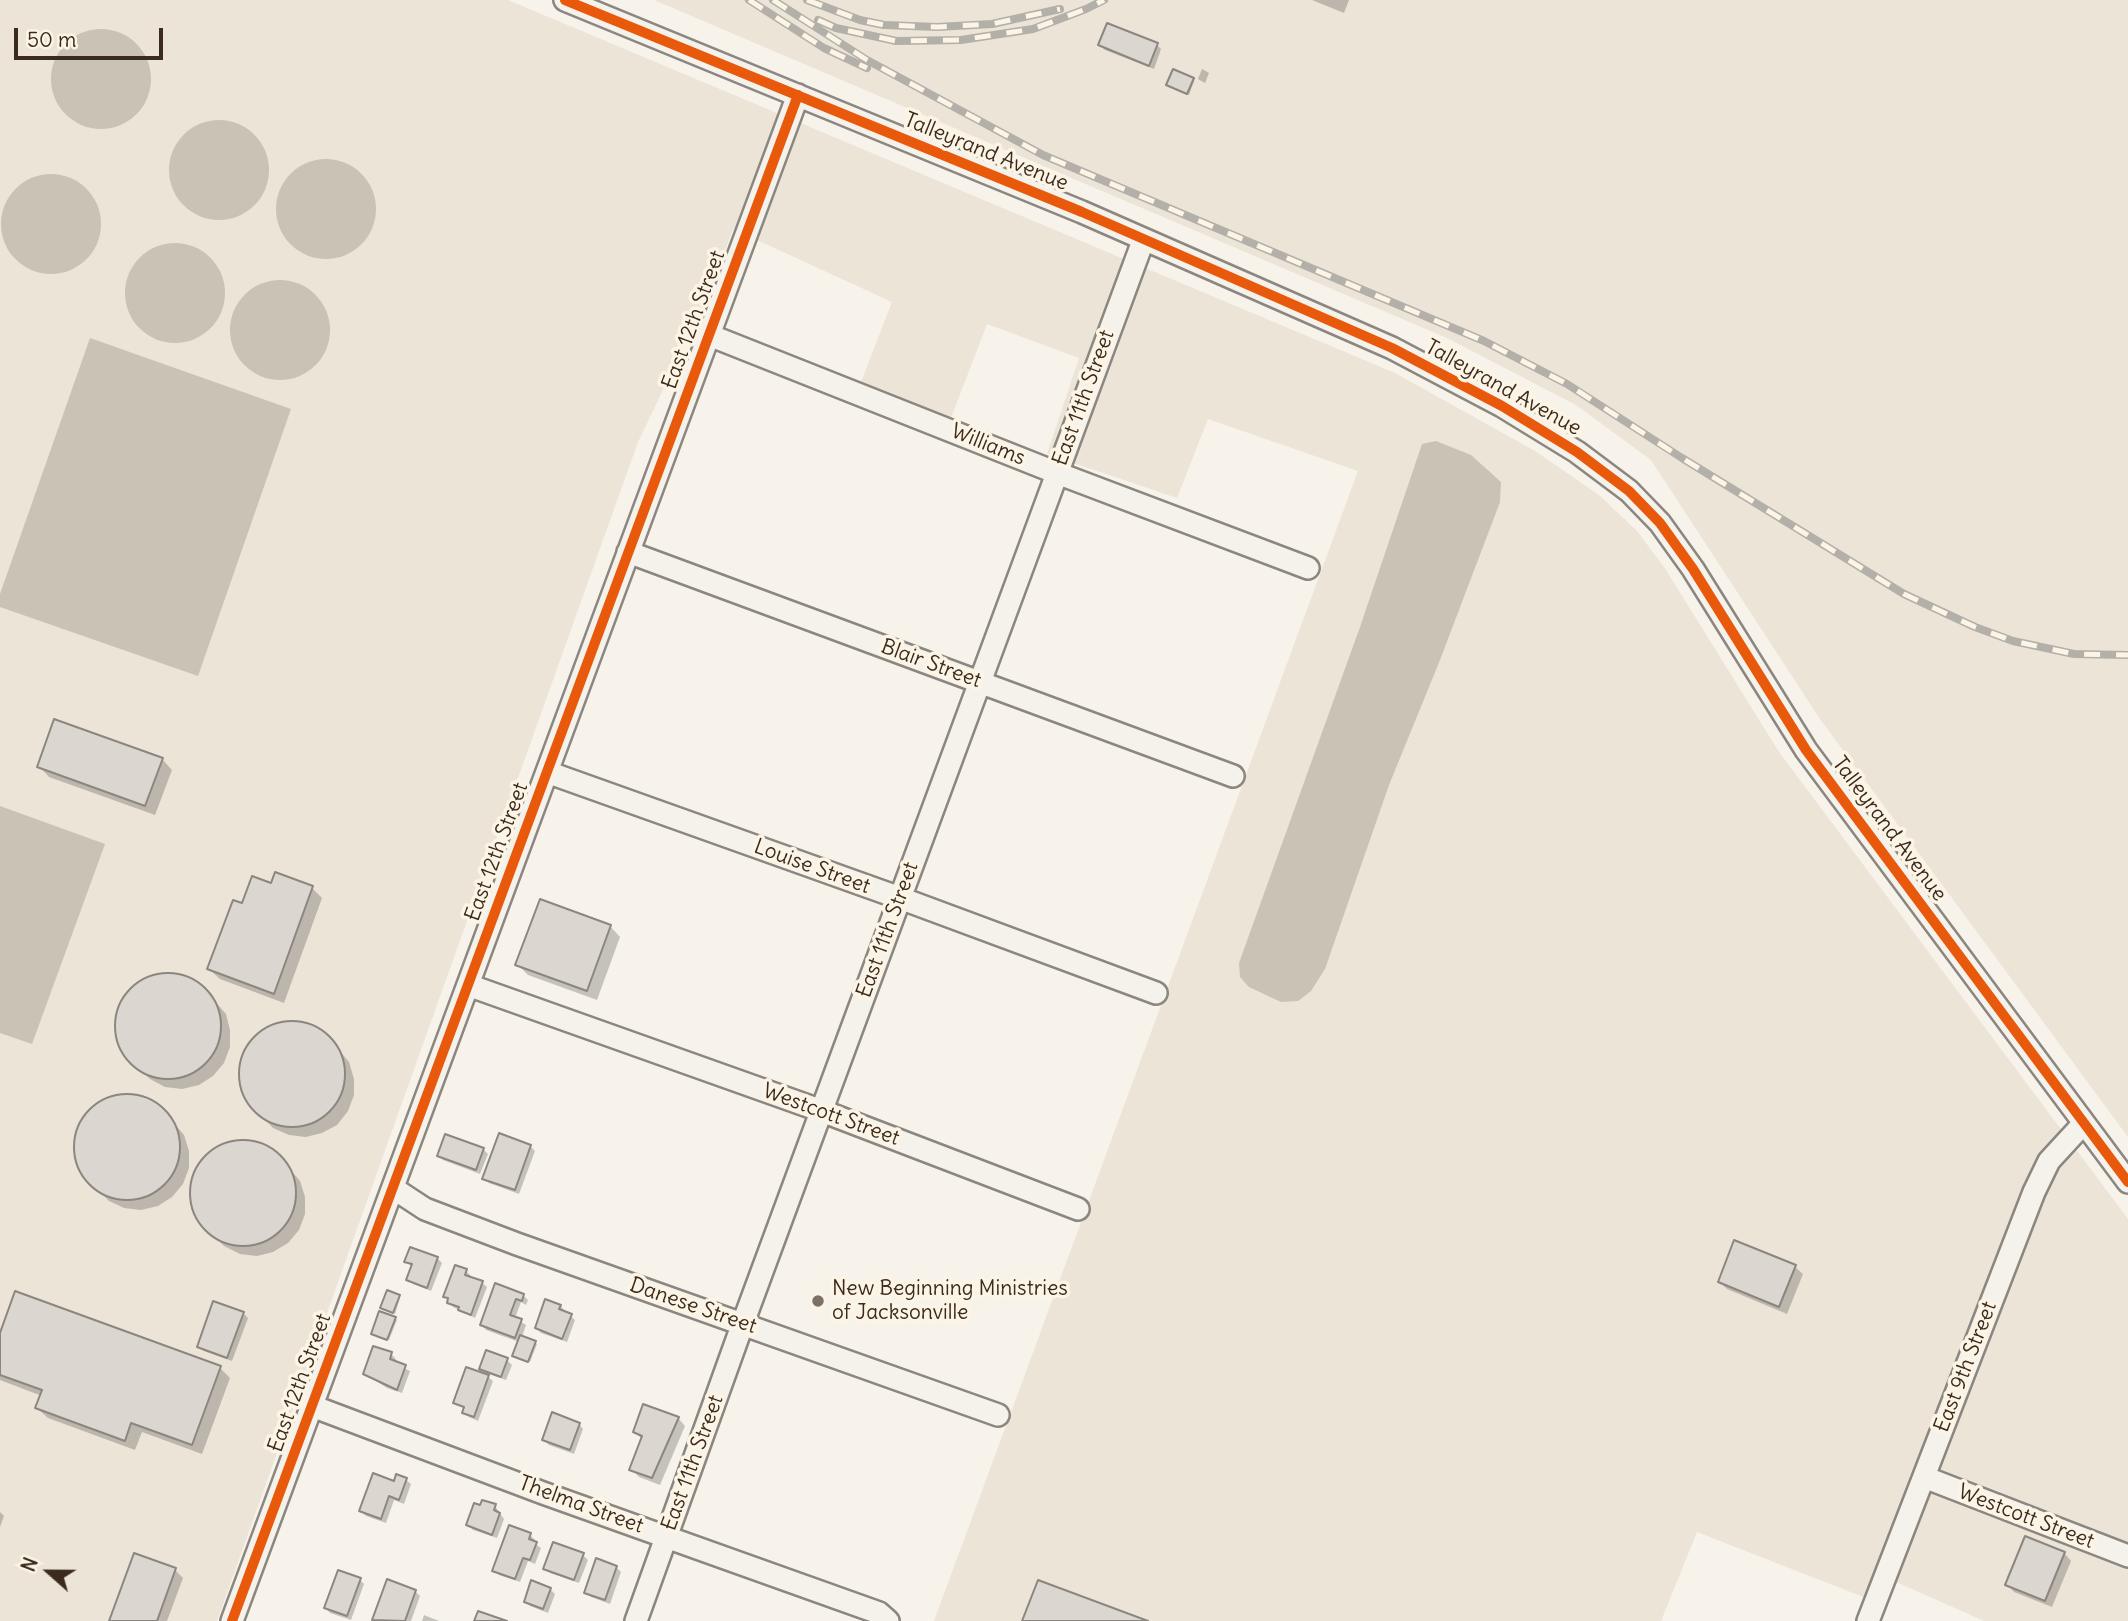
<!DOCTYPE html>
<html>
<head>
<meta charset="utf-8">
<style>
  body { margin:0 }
  #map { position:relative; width:2128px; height:1621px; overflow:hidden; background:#f7f3ea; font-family:Delius,sans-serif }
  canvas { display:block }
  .north { position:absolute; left:14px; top:1537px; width:70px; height:70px; -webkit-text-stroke:5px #fcf5e5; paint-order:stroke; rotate:291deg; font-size:19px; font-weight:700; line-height:28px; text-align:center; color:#3b2a1e }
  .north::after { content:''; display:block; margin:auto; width:24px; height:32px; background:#3b2a1e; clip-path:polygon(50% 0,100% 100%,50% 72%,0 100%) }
  .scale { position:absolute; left:14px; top:28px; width:149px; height:32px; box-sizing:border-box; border:4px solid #3b2a1e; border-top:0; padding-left:9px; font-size:21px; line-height:24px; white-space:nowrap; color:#3b2a1e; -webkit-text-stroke:5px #fcf5e5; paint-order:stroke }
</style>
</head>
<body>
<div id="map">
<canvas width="2128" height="1621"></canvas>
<div class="north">N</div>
<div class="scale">50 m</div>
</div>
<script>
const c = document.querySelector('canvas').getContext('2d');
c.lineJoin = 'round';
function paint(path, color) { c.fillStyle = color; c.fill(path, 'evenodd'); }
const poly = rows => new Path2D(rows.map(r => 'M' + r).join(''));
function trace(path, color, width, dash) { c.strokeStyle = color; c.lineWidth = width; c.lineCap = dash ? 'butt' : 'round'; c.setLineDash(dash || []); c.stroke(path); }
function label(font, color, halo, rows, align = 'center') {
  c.font = font + ' Delius,sans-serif'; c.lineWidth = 7; c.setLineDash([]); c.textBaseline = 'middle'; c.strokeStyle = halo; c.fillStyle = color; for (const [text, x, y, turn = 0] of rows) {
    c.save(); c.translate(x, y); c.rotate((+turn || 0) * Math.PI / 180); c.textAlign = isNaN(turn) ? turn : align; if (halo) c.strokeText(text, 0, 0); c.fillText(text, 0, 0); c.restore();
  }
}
const built = poly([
  [0,0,508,0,1395,373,1535,451,1599,495,1637,531,1666,570,1779,752,2128,1219,2128,1621,1984,1621,1876,1573,1866,1598,1697,1532,1661,1621,934,1621,1358,471,1208,419,1177,498,1047,454,1079,358,987,324,949,423,859,387,892,302,733,229,708,296,638,442,217,1621,0,1621],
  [654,0,2128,0,2128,1137,1820,719,1651,460,1576,405,1447,338]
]);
const water = poly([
  '51 79a50 50 0 1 1 100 0a50 50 0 1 1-100 0Z',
  '169 170a50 50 0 1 1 100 0a50 50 0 1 1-100 0Z',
  '276 209a50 50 0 1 1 100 0a50 50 0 1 1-100 0Z',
  '1 224a50 50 0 1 1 100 0a50 50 0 1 1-100 0Z',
  '125 293a50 50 0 1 1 100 0a50 50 0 1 1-100 0Z',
  '230 330a50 50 0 1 1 100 0a50 50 0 1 1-100 0Z',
  [90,338,291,409,198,676,0,607,0,594],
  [1436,441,1471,455,1501,482,1500,502,1440,660,1389,785,1325,969,1311,991,1298,1001,1281,1002,1249,987,1240,977,1239,963,1360,627,1422,444],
  [0,806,105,844,32,1044,0,1033]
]);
const shadow = poly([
  [1312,0,1349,0,1344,13],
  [1100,45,1157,45,1161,49,1154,69,1105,50],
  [1202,69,1209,73,1205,83,1198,79],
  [1193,79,1194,81,1189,95,1170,87],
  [162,759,172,770,155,815,49,777,39,766],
  [272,885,312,888,322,898,284,1003,220,979,209,969,243,905],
  [610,926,620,937,597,1000,528,975,517,964],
  [174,974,190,979,204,989,226,1014,230,1030,230,1047,224,1063,213,1076,199,1085,182,1089,165,1087,150,1079,137,1067,126,1056,119,1040,116,1024,120,1007,129,992,142,981,157,975],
  [298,1023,314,1028,328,1037,349,1062,354,1079,354,1095,348,1111,337,1125,322,1133,306,1137,289,1135,273,1128,250,1104,242,1089,240,1072,244,1055,252,1041,265,1030,281,1024],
  [133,1096,149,1101,163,1110,184,1135,189,1151,189,1168,183,1184,172,1197,158,1206,141,1210,124,1208,109,1201,85,1177,77,1162,75,1145,79,1128,88,1114,101,1103,116,1097],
  [249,1141,265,1146,279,1156,300,1181,305,1197,305,1214,299,1230,288,1243,273,1252,257,1256,240,1254,224,1246,201,1223,193,1207,191,1191,195,1174,203,1159,216,1148,232,1142],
  [530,1146,535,1151,519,1194,489,1183,484,1178],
  [483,1149,488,1154,480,1174,443,1160,439,1156],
  [437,1258,442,1263,431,1291,413,1284,408,1279,411,1266,406,1261],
  [1795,1267,1803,1274,1787,1314,1727,1289,1720,1282],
  [466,1271,471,1276,470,1278,482,1283,487,1287,475,1318,453,1307,445,1296],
  [496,1285,523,1295,528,1300,526,1305,521,1302,515,1318,526,1325,522,1337,537,1344,530,1362,516,1357,519,1342,486,1330,482,1325],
  [399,1296,400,1298,395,1314,382,1308],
  [560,1306,575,1320,567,1342,541,1333,537,1328],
  [243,1313,248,1318,232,1361,204,1351,199,1346],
  [395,1318,397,1320,389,1340,373,1334],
  [0,1338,220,1368,230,1378,202,1454,142,1432,135,1450,48,1418,37,1408,42,1396,0,1380],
  [391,1354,396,1359,394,1363,410,1371,402,1393,387,1388,365,1374],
  [507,1360,512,1365,506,1380,486,1373,481,1368],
  [488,1377,493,1381,478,1421,469,1417,464,1413,465,1409,455,1403],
  [678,1418,685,1426,660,1485,639,1477,631,1469,642,1439,635,1432],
  [579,1424,583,1429,574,1454,549,1445,544,1440],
  [406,1480,411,1484,404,1504,394,1500,386,1523,366,1516,361,1511,395,1483],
  [495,1506,504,1519,497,1538,473,1530,468,1525],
  [0,1512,4,1516,0,1527],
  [510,1528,530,1535,535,1540,534,1543,541,1548,535,1564,528,1561,520,1582,499,1575,494,1570],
  [2064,1553,2071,1561,2052,1607,2014,1592,2007,1584],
  [583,1555,588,1560,579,1583,550,1573,545,1568],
  [616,1567,621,1572,610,1604,591,1597,586,1592],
  [175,1570,183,1578,167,1621,111,1621],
  [360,1580,364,1584,351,1620,330,1613,326,1608],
  [550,1589,555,1594,548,1613,530,1606,526,1602],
  [415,1591,420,1596,411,1621,374,1620],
  [424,1615,439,1621,422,1621]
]);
const building = poly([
  [1107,23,1158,43,1149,66,1098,45,1107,23],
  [1173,69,1194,78,1187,94,1166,85,1173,69],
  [54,719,163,758,145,806,37,767,54,719],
  [275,872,313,886,274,994,207,969,233,900,242,903,252,876,271,883,275,872],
  [540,899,611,925,587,991,515,965,540,899],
  '115 1026a53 53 0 1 1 106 0a53 53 0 1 1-106 0Z',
  '239 1074a53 53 0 1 1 106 0a53 53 0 1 1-106 0Z',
  '74 1147a53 53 0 1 1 106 0a53 53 0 1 1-106 0Z',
  [499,1133,531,1145,515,1190,482,1179,499,1133],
  [445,1134,484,1148,476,1170,437,1156,445,1134],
  '190 1193a53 53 0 1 1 106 0a53 53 0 1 1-106 0Z',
  [1734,1240,1796,1265,1779,1307,1718,1282,1734,1240],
  [410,1247,438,1257,427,1288,406,1280,412,1264,404,1262,410,1247],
  [455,1265,467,1269,465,1275,483,1281,471,1315,458,1310,459,1307,447,1303,448,1298,443,1297,455,1265],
  [495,1283,524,1294,522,1301,516,1299,510,1315,522,1319,515,1338,480,1325,495,1283],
  [387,1290,400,1295,393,1313,380,1308,387,1290],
  [15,1291,221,1366,192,1445,131,1423,125,1441,35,1408,42,1390,0,1375,0,1333,15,1291],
  [545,1299,561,1305,559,1309,572,1314,562,1339,535,1328,545,1299],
  [213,1301,244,1312,227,1358,197,1347,213,1301],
  [379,1311,396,1317,387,1340,371,1334,379,1311],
  [520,1335,536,1341,528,1362,512,1356,520,1335],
  [373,1346,392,1352,390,1359,406,1365,397,1390,363,1374,373,1346],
  [486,1350,508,1358,501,1377,479,1369,486,1350],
  [466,1367,489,1375,474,1417,462,1413,464,1407,453,1403,466,1367],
  [643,1404,679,1417,652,1478,629,1470,642,1436,633,1432,643,1404],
  [552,1412,580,1423,570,1450,542,1440,552,1412],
  [373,1473,394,1481,396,1474,407,1478,399,1500,389,1496,381,1519,359,1511,373,1473],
  [482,1500,496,1504,494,1510,500,1513,492,1535,466,1525,474,1503,480,1505,482,1500],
  [509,1525,531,1533,529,1539,537,1542,530,1560,523,1558,515,1579,492,1571,509,1525],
  [2025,1536,2065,1552,2045,1601,2005,1585,2025,1536],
  [553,1542,584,1553,574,1580,543,1569,553,1542],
  [134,1553,176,1568,157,1621,109,1621,134,1553],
  [596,1558,617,1566,605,1600,584,1593,596,1558],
  [338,1570,361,1578,347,1616,324,1608,338,1570],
  [387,1579,416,1590,405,1621,372,1620,387,1579],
  [531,1580,551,1588,543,1609,524,1602,531,1580],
  [1038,1580,1148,1621,1022,1621,1038,1580],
  [478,1611,507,1621,474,1621,478,1611]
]);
const minor = poly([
  [565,0,1082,212,1392,348,1502,406,1577,452,1629,491,1660,523,1693,569,1806,750,2128,1182],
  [709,335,1057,473,1308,568],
  [628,552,1233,776],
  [547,772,900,898,1156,993],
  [468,985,822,1111,1078,1209],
  [393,1188,425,1209,517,1244,998,1415],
  [312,1406,543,1493,879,1613,888,1621],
  [1924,1477,2128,1556],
  [232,1621,798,95],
  [636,1621,743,1323,1143,241],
  [1868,1621,2034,1192,2049,1161,2084,1123]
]);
const rail = poly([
  [749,0,824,48,867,68],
  [773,0,867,60,1043,155,1484,341,1567,384,1682,458,1904,594,1975,627,2013,641,2074,654,2128,655],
  [807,0,860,20,884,25,937,27,992,24,1060,9],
  [818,20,836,28,896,41,961,40,1033,29,1086,9,1104,0]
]);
const cycleway = poly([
  [565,0,1082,212,1392,348,1502,406,1577,452,1629,491,1660,523,1693,569,1806,750,2128,1182],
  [232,1621,798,95]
]);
const markers = [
  [818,1301,7,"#7d7065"]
];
const streetNames = [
  ["Talleyrand Avenue",986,152,22],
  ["East 12th Street",694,320,-70],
  ["Talleyrand Avenue",1503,388,29],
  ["East 11th Street",1084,398,-70],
  ["Williams",988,445,22],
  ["Blair Street",931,664,20],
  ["Talleyrand Avenue",1889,829,53],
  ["East 12th Street",497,852,-70],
  ["Louise Street",812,867,20],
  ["East 11th Street",888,930,-70],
  ["Westcott Street",831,1115,20],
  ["Danese Street",693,1306,19],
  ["East 9th Street",1966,1367,-69],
  ["East 12th Street",300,1383,-70],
  ["East 11th Street",693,1463,-70],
  ["Thelma Street",581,1505,20],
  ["Westcott Street",2026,1517,21]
];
const poiNames = [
  ["New Beginning Ministries",832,1289],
  ["of Jacksonville",832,1313]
];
paint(built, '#ebe4d7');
paint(water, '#cac2b5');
paint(shadow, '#0003');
paint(building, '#dbd7d0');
trace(building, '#8b867f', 2);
trace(minor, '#8b867f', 26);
trace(minor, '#f5f2ec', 21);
trace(rail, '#b3afa9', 8);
trace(rail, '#fcf5e5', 5, [16]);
trace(cycleway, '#e8590c', 10);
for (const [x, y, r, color] of markers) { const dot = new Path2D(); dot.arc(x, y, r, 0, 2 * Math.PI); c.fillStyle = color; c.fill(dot); trace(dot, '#fcf5e5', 2.5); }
label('21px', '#3b2a1e', '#fcf5e5', streetNames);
label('21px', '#3b2a1e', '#fcf5e5', poiNames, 'left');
</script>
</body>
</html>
